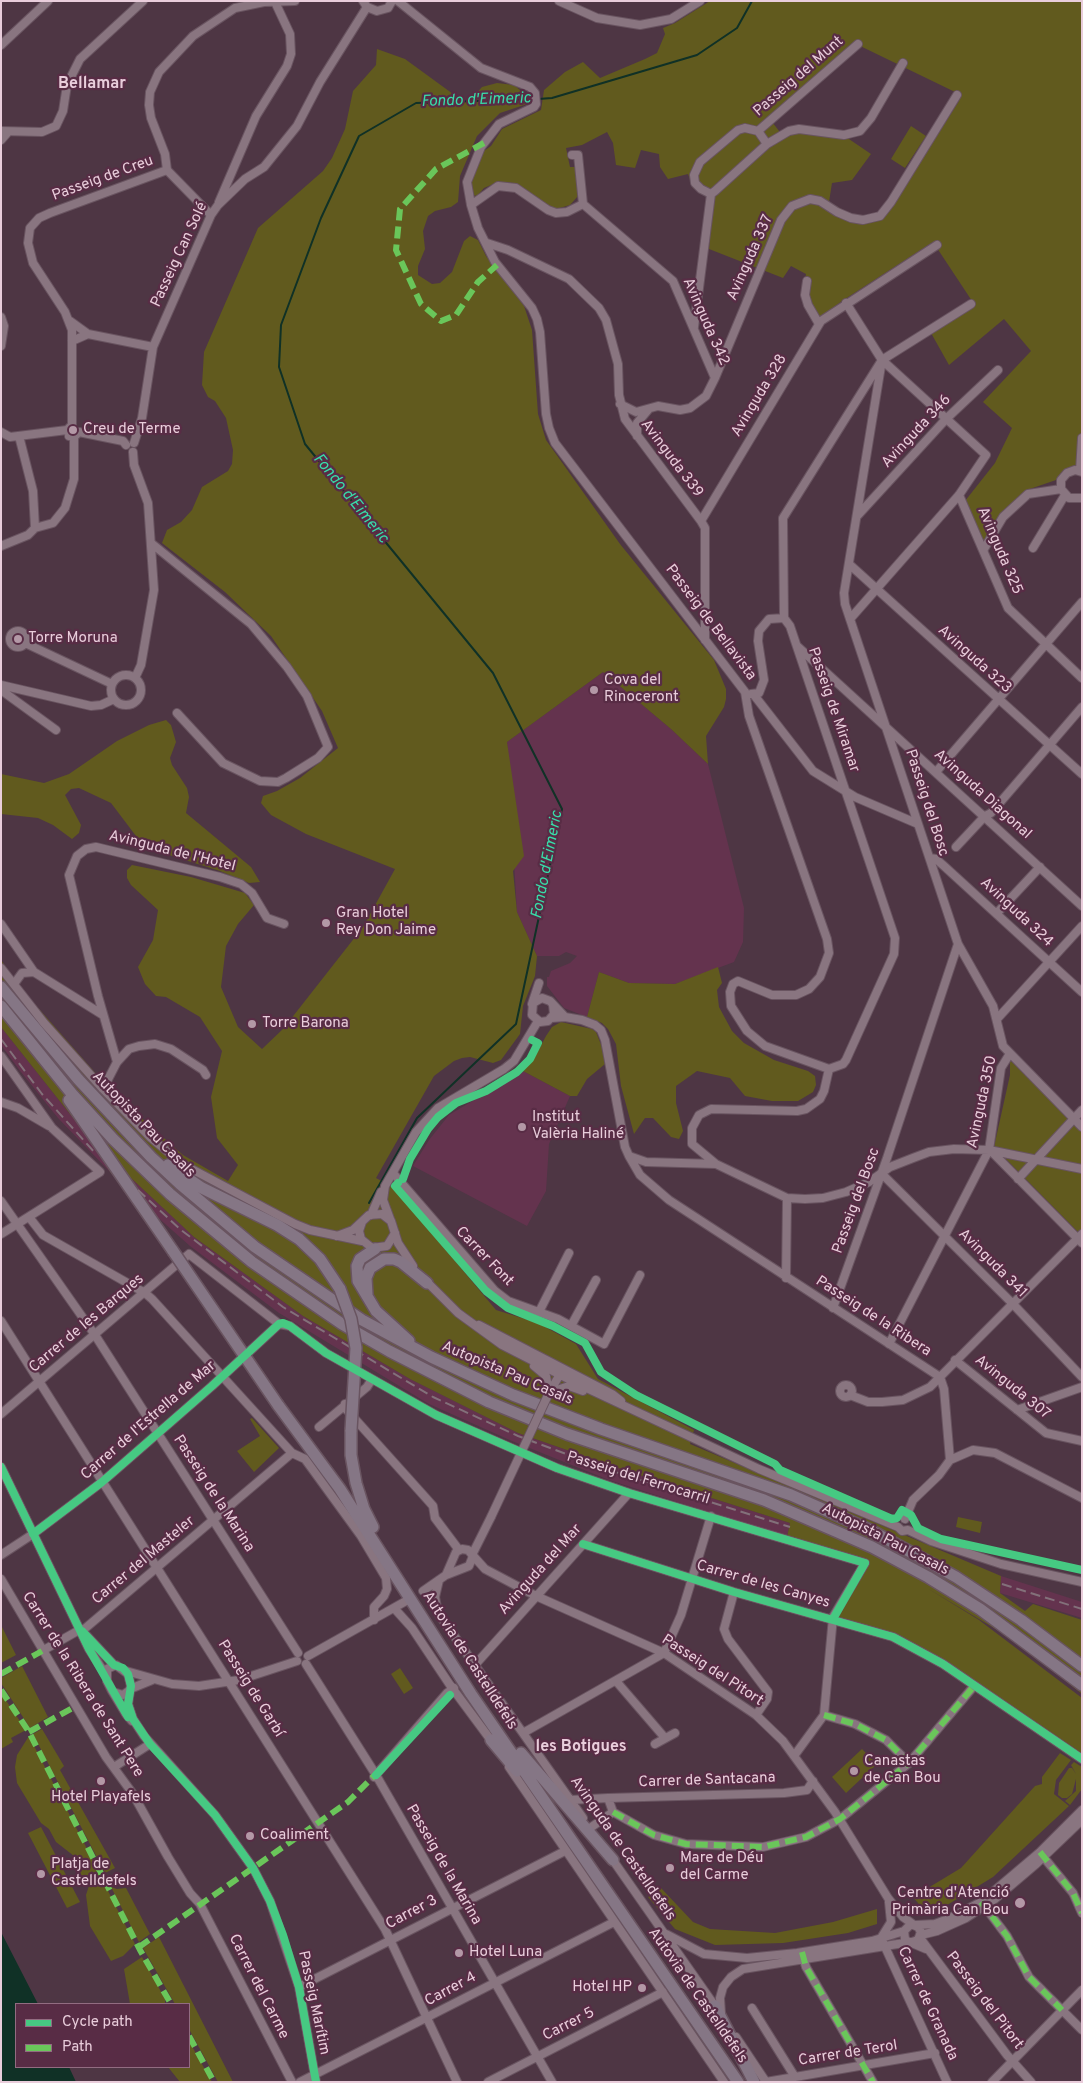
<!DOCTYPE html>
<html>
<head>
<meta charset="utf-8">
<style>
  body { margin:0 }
  #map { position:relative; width:1083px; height:2083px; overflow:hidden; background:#4e3644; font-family:Overpass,sans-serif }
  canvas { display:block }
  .frame { position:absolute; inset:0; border:2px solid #e9cddb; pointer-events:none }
  .legend { position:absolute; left:15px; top:2003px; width:175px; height:65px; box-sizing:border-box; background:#582c45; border:1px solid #926c81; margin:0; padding:6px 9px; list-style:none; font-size:15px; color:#e9cddb }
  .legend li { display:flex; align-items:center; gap:10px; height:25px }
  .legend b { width:25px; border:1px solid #926c81 }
</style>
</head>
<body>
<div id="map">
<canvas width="1083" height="2083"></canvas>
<div class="frame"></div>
<ul class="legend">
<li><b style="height:6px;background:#46c982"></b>Cycle path</li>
<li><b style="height:6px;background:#6ac65a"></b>Path</li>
</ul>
</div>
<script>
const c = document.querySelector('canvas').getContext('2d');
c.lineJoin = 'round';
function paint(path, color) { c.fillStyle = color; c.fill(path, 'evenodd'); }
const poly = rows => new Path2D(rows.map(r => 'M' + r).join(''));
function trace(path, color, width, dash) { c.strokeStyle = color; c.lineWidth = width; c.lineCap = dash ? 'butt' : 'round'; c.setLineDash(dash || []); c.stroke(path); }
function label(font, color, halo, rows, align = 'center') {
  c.font = font + ' Overpass,sans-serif'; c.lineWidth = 4.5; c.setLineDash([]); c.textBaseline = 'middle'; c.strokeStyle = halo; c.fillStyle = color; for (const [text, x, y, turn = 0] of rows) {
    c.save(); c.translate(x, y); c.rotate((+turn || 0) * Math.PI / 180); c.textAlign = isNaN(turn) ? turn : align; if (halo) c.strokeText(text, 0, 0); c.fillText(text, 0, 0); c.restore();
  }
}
const built = poly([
  [603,672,671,729,708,764,744,908,743,942,734,962,675,984,629,983,599,972,587,1017,564,1008,547,986,547,977,549,977,551,971,570,963,577,956,566,952,559,956,537,956,517,912,507,742],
  [1,1027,85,1133,111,1173,58,1118,21,1072,1,1045],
  [523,1071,570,1096,549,1144,546,1191,527,1226,413,1166,429,1140,449,1115],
  [129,1176,194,1237,303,1316,410,1379,518,1433,630,1472,790,1523,787,1537,609,1480,512,1441,429,1404,279,1313,190,1246,155,1215],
  [1001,1576,1082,1602,1082,1618,1000,1593]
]);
const green = poly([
  [710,1,1082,1,1082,471,1027,490,1013,503,984,543,965,501,995,463,1012,428,983,402,1031,351,1004,319,949,365,931,333,974,304,933,242,842,301,814,322,802,297,806,274,791,266,783,278,709,249,713,198,693,188,688,174,668,179,660,167,659,154,641,150,635,168,616,165,613,143,607,132,582,145,566,148,570,167,575,167,578,196,570,205,553,210,514,183,498,182,484,188,477,196,472,195,470,182,481,153,491,146,502,129,541,110,544,90,565,72,583,62,600,78,645,59,657,53,665,34,663,28,675,23],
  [854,43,955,92,959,101,905,186,879,213,859,219,829,202,832,183,852,180,871,154,846,137,801,132,783,136,769,118],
  [377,49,405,59,464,102,471,99,482,87,497,83,514,85,527,96,530,103,500,113,477,136,460,176,458,202,451,207,435,211,428,216,423,231,425,249,418,266,418,275,432,284,440,283,452,272,464,241,470,236,478,240,486,256,524,306,532,330,538,414,546,440,620,544,714,660,726,689,726,699,724,707,706,736,708,764,671,729,603,672,507,742,524,856,513,871,517,912,537,956,535,976,523,1006,520,1034,501,1060,493,1063,470,1057,462,1058,454,1061,434,1076,376,1178,393,1187,496,1310,538,1323,576,1344,598,1379,694,1430,690,1444,1001,1576,1000,1593,1025,1611,1033,1604,1082,1620,1082,1694,1014,1640,927,1588,979,1620,1082,1698,1082,1759,924,1652,833,1619,865,1563,787,1537,790,1523,630,1472,518,1433,410,1379,303,1316,194,1237,131,1178,155,1215,111,1173,85,1133,1,1027,1,960,25,993,113,1093,183,1155,228,1181,238,1165,217,1138,211,1097,222,1051,200,1017,166,997,156,996,145,984,138,967,153,940,158,910,131,885,127,878,127,870,132,865,191,877,245,893,254,905,238,924,226,946,221,987,238,1027,262,1049,283,1029,363,927,395,869,306,834,271,815,261,803,263,796,277,791,300,778,338,748,322,711,271,636,225,592,162,543,167,530,181,522,192,510,202,487,228,471,232,464,233,450,226,418,215,401,208,397,202,385,204,352,258,228,323,171,332,158,345,129,353,91,376,65],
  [911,126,926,136,905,168,891,159],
  [166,720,171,725,176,742,170,758,172,765,187,788,189,797,186,813,251,867,260,882,249,883,220,871,163,853,136,836,111,803,79,788,71,789,65,795,81,825,79,833,72,839,53,825,38,818,1,814,1,774,44,783,69,774,117,741,149,725],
  [718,967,722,983,717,990,719,1007,732,1031,744,1043,774,1060,808,1071,815,1076,816,1085,813,1092,798,1101,772,1101,745,1096,730,1078,697,1071,676,1086,676,1103,683,1131,679,1139,671,1137,653,1118,645,1118,634,1134,621,1086,616,1044,608,1029,602,1023,587,1017,599,972,629,983,675,984],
  [561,1022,592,1029,596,1032,602,1047,605,1064,587,1079,577,1096,570,1096,523,1071,535,1057,546,1036,552,1027],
  [1010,1060,1082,1132,1082,1229,1078,1232,994,1147,1010,1075],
  [252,1418,279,1448,254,1472,237,1451,260,1436,250,1419],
  [958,1517,982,1522,980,1533,956,1527],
  [1,1625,16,1655,1,1663],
  [22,1666,48,1717,30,1728,1,1683,1,1678],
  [400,1668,413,1688,404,1694,391,1674],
  [1,1693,26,1730,11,1738,13,1742,1,1749],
  [42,1729,64,1766,60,1770,115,1868,105,1873,33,1734],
  [29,1736,101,1876,93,1879,86,1878,76,1871,74,1856,56,1842,49,1829,41,1823,17,1783,15,1767,17,1755],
  [862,1749,877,1764,846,1793,832,1777],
  [1060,1753,1071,1760,1056,1780,1054,1794,1069,1806,993,1877,934,1913,923,1909,913,1897,961,1868,1035,1786,1042,1784,1042,1777],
  [1074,1762,1082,1767,1082,1789,1070,1805,1065,1801,1076,1791,1076,1779,1072,1794,1067,1798,1062,1798,1058,1795,1059,1783,1069,1768,1072,1768,1076,1774,1071,1765],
  [41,1827,80,1902,67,1908,28,1833],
  [102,1879,135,1944,123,1956,111,1961,90,1926,86,1895,89,1886],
  [111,1887,117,1889,126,1888,150,1934,139,1942],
  [661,1888,693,1922,710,1929,775,1933,833,1922,877,1909,877,1924,848,1933,783,1943,715,1945,675,1929,648,1897],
  [159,1937,233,2082,218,2082,189,2029,189,2004,175,2004,143,1948],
  [142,1957,165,1999,165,2004,130,2004,124,1969],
  [189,2041,212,2082,180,2082,168,2067,189,2067]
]);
const water = poly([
  [1,1932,38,2004,16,2004,16,2067,69,2067,76,2082,1,2082]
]);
const stream = poly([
  [538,99,552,98,697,55,737,28,752,1],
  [369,1203,417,1118,516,1024,562,809,493,673,305,444,279,367,281,325,321,218,359,136,416,103,533,99]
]);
const minor = poly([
  [363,1,367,7,377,11,388,8,392,1],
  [398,1,481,68,530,87,535,93,536,104,534,107,499,124,481,147,467,182,471,205,478,228,495,262,532,308,537,319,540,332,546,414,549,428,555,443,745,692,749,716,827,939,829,953,820,977,809,989,796,995,772,995,738,981,733,984,730,992,731,1006,747,1031,765,1046,829,1069],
  [559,1,597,18,640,25,671,19,700,1],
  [1,45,48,1],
  [745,128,758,131,767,144,715,191,711,194,701,189,695,183,694,175,700,162,738,130,745,128],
  [1,131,42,132,56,126,63,111,67,85,80,59,143,1],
  [758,131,858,44],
  [1,140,8,132],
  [767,144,789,131,799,129,844,135,860,131,871,118,903,63],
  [572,155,578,155,583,204],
  [167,170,165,154,151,118,149,105,150,92,159,72,193,36,235,8,264,2,295,1],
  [167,170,211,215],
  [219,202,256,116,287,66,291,54,290,34,275,2],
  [583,204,673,281,715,378,706,396,690,408,680,410,658,406,636,412,620,404],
  [471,205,498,186,516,188,548,210,556,213,567,212,583,204],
  [487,243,508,250,569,279,599,308,606,320,618,364,619,395,625,419,701,521,705,528,705,640],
  [807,281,805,295,808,305,819,324],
  [846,303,882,360,986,455,959,495,850,619],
  [1,317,4,326,1,346],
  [70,321,88,334],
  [694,327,711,194],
  [72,341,88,334,153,347],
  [881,366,844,593,845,604,958,944,993,1006,1003,1046,1082,1127],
  [715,378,781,220,792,206,810,199,820,201,837,212,851,218,863,220,880,216,891,202,957,95],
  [67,430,72,425,72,330,65,312,33,263,28,243,30,228,39,218,50,213,167,170],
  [1,432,10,437,67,430],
  [19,436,33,491,35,528],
  [69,436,74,437,79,432,123,441,126,445],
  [637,436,637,423,648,410],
  [134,443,142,418,153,347,211,215,218,205,245,179,264,167,297,126,320,82,367,7],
  [133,452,134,465,148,503,154,590,141,665,135,678],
  [1080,471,1082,438],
  [1082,472,1075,470,1067,473,1061,480,1061,489,1069,498,1082,498],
  [959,495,1008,608,1082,678],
  [858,515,946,419,998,370],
  [701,521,821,321,937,245],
  [151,543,251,624,287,667,307,696,328,747,318,758,286,778,278,782,260,781,223,763,177,713],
  [1,546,28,535,35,528,53,523,65,508,74,479,74,437],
  [1033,548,1065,495],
  [984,549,1003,517,1028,494,1061,489],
  [849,564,1082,774],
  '10 639a8 8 0 1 1 16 0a8 8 0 1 1-16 0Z',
  [25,643,112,684],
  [797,646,1082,906],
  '111 690a15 15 0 1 1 30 0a15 15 0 1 1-30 0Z',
  [1,685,91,706,101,705,114,699],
  [1,690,56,730],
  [751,694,759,693,764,680,758,641,759,631,769,619,784,618],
  [754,695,813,771,855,797,918,824],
  [936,772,1082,602],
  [956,847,985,816,991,813,1082,707],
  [930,858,936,859,944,866,1082,992],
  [997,913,1040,867],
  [1,924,34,972,103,1015],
  [1,968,44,1023,103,1089,151,1138,184,1165,295,1224,310,1230,362,1241],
  [14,984,22,973,34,972],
  [532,1004,539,983],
  [553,1005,554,1014,548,1021,540,1022,532,1015,533,1003,542,998,550,1001,565,1017],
  [551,1018,565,1017,582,1020,595,1025,601,1030,605,1040,625,1147,629,1156,646,1162,716,1164,787,1198,805,1199,823,1198,846,1192,869,1182,890,1167,913,1158,929,1152,954,1149,989,1150,1082,1169],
  [997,1019,1082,926],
  [1,1056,52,1128,100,1172,1,1234],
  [117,1062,98,996,69,875,77,856,86,849,96,847,220,877,241,884,252,893,267,918,284,924],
  [829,1069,843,1064,846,1060,894,954,895,938,790,626,784,618,783,518,882,360,971,304],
  [103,1089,117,1062,129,1049,139,1046,155,1044,171,1049,203,1070,206,1075],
  [1,1102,18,1108,49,1126],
  [990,1150,1082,1243],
  [629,1156,640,1175,669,1200,940,1377,944,1389,950,1460],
  [716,1164,692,1144,692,1128,699,1115,711,1109,797,1111,806,1109,820,1099,824,1091,829,1069],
  [393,1173,495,1291,508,1301,558,1319,604,1344,640,1275],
  [881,1173,1012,1303,1082,1377],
  [1018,1179,1082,1110],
  [1,1201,95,1335,298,1653],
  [371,1215,381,1192],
  [29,1217,43,1235,145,1293,152,1299,292,1453,305,1459,361,1536,386,1578,387,1589,384,1596,374,1607,374,1620],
  [390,1219,383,1200,385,1186,416,1132,438,1108,504,1069,514,1061,538,1021],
  [362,1222,359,1231,361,1239,372,1248,387,1246,395,1233],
  [337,1236,353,1230,369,1215,382,1214,391,1221,398,1243,413,1266],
  [786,1278,787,1198],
  [424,1279,458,1313,502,1345,582,1386,759,1469,898,1527,902,1531,908,1530,931,1541,1001,1564,1082,1582],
  [833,1308,887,1158,958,944],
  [539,1312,569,1253],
  [1,1321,385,1929,457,2082],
  [479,1325,612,1394,621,1401],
  [571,1326,596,1280],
  [889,1344,989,1150,1001,1068,1009,1055],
  [955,1360,1046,1433,1082,1441],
  [534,1366,546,1376,549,1393],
  '840 1391a6 6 0 1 1 12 0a6 6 0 1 1-12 0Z',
  [551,1392,569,1386,583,1391],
  [549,1393,559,1376,556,1370],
  [850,1395,868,1402,882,1402,903,1400,930,1387,1082,1234],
  [345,1404,346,1409,425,1497,433,1506,435,1518,459,1550],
  [1017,1410,1082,1387],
  [1,1414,189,1254,279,1324,290,1326,326,1353,436,1415,557,1468,629,1493,865,1563,833,1617,824,1715,794,1756],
  [319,1427,367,1387,372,1379],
  [1,1467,89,1649,106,1675],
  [905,1519,913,1500,939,1475,950,1460,973,1450,995,1453,1082,1498],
  [583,1544,734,1592,893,1637,943,1664,1082,1759],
  [1,1555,33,1534,102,1482,212,1386,279,1324],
  [472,1555,491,1517],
  [446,1575,456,1552,462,1549,468,1550,485,1569,536,1596,664,1653,756,1715,783,1741,835,1812,888,1898,903,1917,914,1925],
  [1,1579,106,1757,133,1794,168,1857,190,1893,200,1904,292,2082],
  [439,1580,435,1597,438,1613,583,1818],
  [423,1591,446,1575,469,1566,473,1556],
  [734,1592,724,1629,728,1639,768,1692,767,1699,756,1715],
  [394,1608,412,1628,450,1685,493,1743],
  [82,1631,292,1453],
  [85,1634,114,1665],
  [42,1651,81,1629],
  [308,1656,406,1601],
  [306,1664,376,1775,552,2082],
  [474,1666,629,1493],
  [126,1671,172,1684,199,1686,239,1680,297,1661],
  [616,1681,665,1738],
  [130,1689,152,1680],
  [130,1691,128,1704,133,1719,144,1736,215,1815,253,1868,270,1901,299,1987,316,2082],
  [113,1692,123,1695,130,1690,131,1686,128,1674,116,1665,107,1669,107,1681,112,1691,126,1714,132,1721],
  [824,1715,855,1724,886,1740,909,1763],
  [523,1733,664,1653,681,1615,711,1516],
  [655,1744,675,1733],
  [114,1767,150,1744],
  [509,1767,724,2082],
  [374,1777,447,1693,454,1688],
  [608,1798,784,1793,807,1790,813,1781],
  [570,1800,608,1798,613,1812,590,1828],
  [613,1812,654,1835,686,1844,763,1847,806,1837,840,1819,909,1763,974,1686],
  [1041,1854,1073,1893,1082,1913],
  [610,1856,717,2009],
  [889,1902,891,1922,881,1938,947,2082],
  [982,1903,1007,1936,1029,1977,1082,2030],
  [916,1925,935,1924,948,1919,981,1902,1040,1852,1082,1810],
  [666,1934,704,1954,747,1958,797,1953,872,1941,904,1931],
  [921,1935,937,1931,966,1918,995,1899,1035,1865,1082,1820],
  [920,1938,1007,2055,1031,2082],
  [912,1942,918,1940,921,1932,918,1927,911,1924,904,1931,905,1939,907,1941,926,1949],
  [803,1957,806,1967,873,2082],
  [299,1987,565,1851],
  [752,2008,795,2077],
  [721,2013,720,1998,723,1987,731,1977,743,1969,910,1942],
  [736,2037,766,2082],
  [300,2082,614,1922],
  [488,2082,663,1992],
  [766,2082,935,2053],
  [992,2082,1082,1990]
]);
const highway = poly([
  [1,987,78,1079,151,1157,180,1184,255,1247,362,1320,431,1357,513,1395,601,1429,791,1495,870,1530,956,1577,1021,1620,1082,1666],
  [1,1006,72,1094,113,1139,170,1194,252,1262,342,1324,389,1351,489,1402,567,1434,764,1500,872,1547,928,1577,980,1609,1082,1685],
  [69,1100,173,1251],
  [168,1165,202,1188,277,1225,299,1239,320,1259,340,1289],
  [375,1249,360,1259,357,1266,358,1281,376,1311,409,1341],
  [367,1294,366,1278,370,1268,384,1259,394,1259,401,1262,427,1283],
  [278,1405,340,1489,471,1694,738,2082],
  [351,1430,351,1455,356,1483,364,1509,373,1527],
  [491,1740,517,1771],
  [521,1753,613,1860],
  [715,2006,754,2082]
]);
const rail = poly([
  [1,1039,42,1094,96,1154],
  [138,1190,181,1230,283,1307,433,1397,518,1436,612,1471,790,1527],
  [1002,1584,1082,1609]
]);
const minorBridge = poly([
  [491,1517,549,1393]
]);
const highwayBridge = poly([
  [173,1251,278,1405],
  [340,1289,351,1319,356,1348,351,1430]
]);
const quiet = poly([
  [484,143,436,169,400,209,396,250,421,304,441,321,456,315,478,282,497,265],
  [1,1674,42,1651],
  [1,1690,29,1732,140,1950,171,2004],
  [824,1715,855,1724,886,1740,909,1763],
  [29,1732,76,1706],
  [613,1812,654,1835,686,1844,763,1847,806,1837,840,1819,909,1763,974,1686],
  [1040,1852,1073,1893,1082,1913],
  [981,1902,1007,1936,1029,1977,1062,2010],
  [139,1947,348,1802,378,1772],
  [802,1952,806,1967,873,2082],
  [189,2036,214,2082]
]);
const cycleway = poly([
  [403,1179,410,1159,428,1129,438,1117,456,1103,486,1091,517,1072,530,1059,538,1043,532,1040],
  [398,1183,395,1186,486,1291,508,1308,553,1326,585,1343,601,1372,636,1395,775,1464,780,1470,892,1519,897,1518,902,1510,911,1515,918,1528,941,1539,1082,1570],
  [1,1467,89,1649,128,1717],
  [33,1534,102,1482,212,1386,279,1324,283,1323,290,1326,326,1353,436,1415,557,1468,629,1493,865,1563,833,1619],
  [583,1544,734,1592,893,1637,943,1664,1082,1759],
  [82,1631,114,1665,123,1668,128,1674,131,1686,128,1704,133,1719,150,1744,215,1815,253,1868,270,1901,283,1935,299,1987,316,2082],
  [376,1775,450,1695]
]);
const markers = [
  [73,430,5,"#b398a6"],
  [18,639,5,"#b398a6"],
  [594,690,5,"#b398a6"],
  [326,923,5,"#b398a6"],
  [252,1024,5,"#b398a6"],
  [522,1127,5,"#b398a6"],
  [854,1771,5,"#b398a6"],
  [101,1781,5,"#b398a6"],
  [250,1836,5,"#b398a6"],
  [670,1868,5,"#b398a6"],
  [41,1874,5,"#b398a6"],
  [1020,1903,6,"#b398a6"],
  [459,1953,5,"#b398a6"],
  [642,1988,5,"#b398a6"]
];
const streetNames = [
  ["Passeig del Munt",799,77,-41],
  ["Passeig de Creu",103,179,-20],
  ["Passeig Can Solé",180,255,-65],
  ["Avinguda 337",751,258,-66],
  ["Avinguda 342",705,322,66],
  ["Avinguda 328",760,396,-59],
  ["Avinguda 346",917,432,-47],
  ["Avinguda 339",671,459,53],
  ["Avinguda 325",999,551,67],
  ["Passeig de Bellavista",710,623,53],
  ["Avinguda 323",974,660,42],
  ["Passeig de Miramar",833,710,71],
  ["Avinguda Diagonal",982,795,42],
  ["Passeig del Bosc",926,803,72],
  ["Avinguda de l'Hotel",172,852,14],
  ["Avinguda 324",1016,913,43],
  ["Avinguda 350",983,1102,-78],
  ["Autopista Pau Casals",143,1125,46],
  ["Passeig del Bosc",857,1201,-70],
  ["Carrer Font",484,1257,46],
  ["Avinguda 341",992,1264,45],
  ["Passeig de la Ribera",873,1317,33],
  ["Carrer de les Barques",87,1324,-40],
  ["Autopista Pau Casals",507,1374,23],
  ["Avinguda 307",1012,1388,39],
  ["Carrer de l'Estrella de Mar",149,1421,-41],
  ["Passeig del Ferrocarril",638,1479,17],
  ["Passeig de la Marina",213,1494,57],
  ["Autopista Pau Casals",885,1540,27],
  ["Carrer del Masteler",144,1561,-40],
  ["Avinguda del Mar",541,1570,-48],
  ["Carrer de les Canyes",763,1585,16],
  ["Autovia de Castelldefels",469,1661,57],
  ["Passeig del Pitort",712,1671,33],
  ["Carrer de la Ribera de Sant Pere",82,1685,58],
  ["Passeig de Garbí",250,1689,58],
  ["Carrer de Santacana",707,1781,-2],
  ["Avinguda de Castelldefels",622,1849,55],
  ["Passeig de la Marina",443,1865,60],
  ["Carrer 3",412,1913,-28],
  ["Carrer del Carme",258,1987,63],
  ["Carrer 4",451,1990,-28],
  ["Autovia de Castelldefels",697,1996,55],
  ["Passeig del Pitort",984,2001,53],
  ["Passeig Marítim",313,2003,78],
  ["Carrer de Granada",927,2004,65],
  ["Carrer 5",569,2025,-27],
  ["Carrer de Terol",848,2054,-9]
];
const poiNames = [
  ["Creu de Terme",83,430],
  ["Torre Moruna",28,639],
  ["Cova del",604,681],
  ["Rinoceront",604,698],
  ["Gran Hotel",336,914],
  ["Rey Don Jaime",336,931],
  ["Torre Barona",262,1024],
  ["Institut",532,1118],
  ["Valèria Haliné",532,1135],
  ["Canastas",864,1762],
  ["de Can Bou",864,1779],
  ["Hotel Playafels",101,1798,"center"],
  ["Coaliment",260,1836],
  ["Mare de Déu",680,1859],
  ["del Carme",680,1876],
  ["Platja de",51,1865],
  ["Castelldefels",51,1882],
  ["Centre d'Atenció",1009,1894,"right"],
  ["Primària Can Bou",1009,1911,"right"],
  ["Hotel Luna",469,1953],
  ["Hotel HP",632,1988,"right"]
];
const neighbourhoodNames = [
  ["Bellamar",92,85],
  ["les Botigues",581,1748]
];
const waterNames = [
  ["Fondo d'Eimeric",476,101,-2],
  ["Fondo d'Eimeric",350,499,51],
  ["Fondo d'Eimeric",548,865,-79]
];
paint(built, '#64334e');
paint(green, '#615a1e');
paint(water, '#103126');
trace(stream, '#103126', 2);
trace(minor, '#695460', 10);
trace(highway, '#695460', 14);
trace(minor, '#897580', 8);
trace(highway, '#857685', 11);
trace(rail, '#83707a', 2, [10, 5]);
trace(minorBridge, '#695460', 10, []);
trace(highwayBridge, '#695460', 14, []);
trace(minorBridge, '#897580', 8);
trace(highwayBridge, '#857685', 11);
trace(quiet, '#6ac65a', 6, [12, 6]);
trace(cycleway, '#46c982', 8);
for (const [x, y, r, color] of markers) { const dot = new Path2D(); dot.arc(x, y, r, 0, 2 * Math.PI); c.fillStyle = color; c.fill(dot); trace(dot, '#582c45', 2); }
label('15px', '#e9cddb', '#582c45', streetNames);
label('15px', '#e9cddb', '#582c45', poiNames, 'left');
label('bold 16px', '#e9cddb', '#582c45', neighbourhoodNames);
label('italic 16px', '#38dda9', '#582c45', waterNames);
</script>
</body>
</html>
